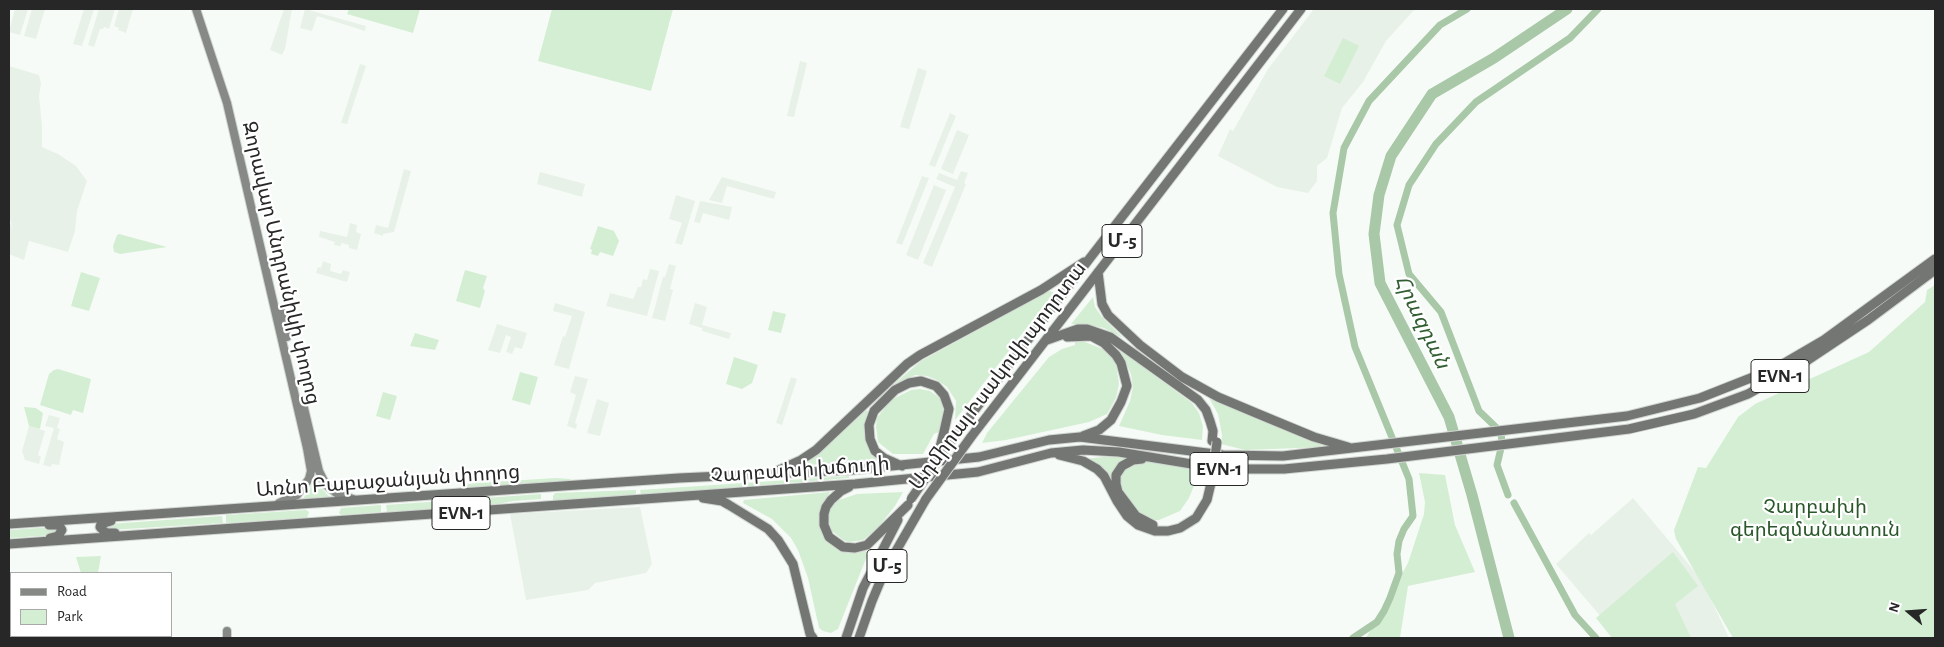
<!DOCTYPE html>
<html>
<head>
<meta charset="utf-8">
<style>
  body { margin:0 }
  #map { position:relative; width:1944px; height:647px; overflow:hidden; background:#f7fbf7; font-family:"Alegreya Sans",sans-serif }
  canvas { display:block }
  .frame { position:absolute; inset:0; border:10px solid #262726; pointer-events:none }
  .legend { position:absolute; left:10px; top:572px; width:162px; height:65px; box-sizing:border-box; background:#fff; border:1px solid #a8a9a8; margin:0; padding:6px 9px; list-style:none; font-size:15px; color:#262726 }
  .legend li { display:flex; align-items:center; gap:10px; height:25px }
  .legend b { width:25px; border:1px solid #a8a9a8 }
  .north { position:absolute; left:1884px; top:587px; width:50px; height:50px; -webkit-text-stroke:4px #fff; paint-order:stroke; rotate:288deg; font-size:14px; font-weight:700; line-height:20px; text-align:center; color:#262726 }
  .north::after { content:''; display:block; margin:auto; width:18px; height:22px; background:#262726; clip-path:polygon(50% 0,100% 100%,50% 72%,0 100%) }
</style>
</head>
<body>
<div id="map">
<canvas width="1944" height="647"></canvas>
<div class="frame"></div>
<ul class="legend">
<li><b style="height:6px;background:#868985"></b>Road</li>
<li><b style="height:14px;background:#d4eed3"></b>Park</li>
</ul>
<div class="north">N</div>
</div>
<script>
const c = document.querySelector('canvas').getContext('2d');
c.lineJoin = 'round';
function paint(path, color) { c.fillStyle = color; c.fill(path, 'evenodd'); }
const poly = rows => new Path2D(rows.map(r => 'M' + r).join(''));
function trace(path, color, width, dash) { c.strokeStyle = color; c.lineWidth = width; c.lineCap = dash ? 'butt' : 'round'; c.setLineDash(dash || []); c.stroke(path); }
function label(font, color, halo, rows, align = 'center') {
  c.font = font + ' "Alegreya Sans","Noto Sans Armenian",sans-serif'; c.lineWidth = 4.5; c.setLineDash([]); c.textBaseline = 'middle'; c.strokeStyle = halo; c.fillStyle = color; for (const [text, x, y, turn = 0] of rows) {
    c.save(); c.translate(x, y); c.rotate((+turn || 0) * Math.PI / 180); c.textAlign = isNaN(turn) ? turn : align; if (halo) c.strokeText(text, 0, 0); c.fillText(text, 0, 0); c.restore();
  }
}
const built = poly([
  [15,9,28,9,20,35,9,32],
  [32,9,45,9,36,39,24,36],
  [84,9,94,9,82,46,73,44],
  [99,9,115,9,109,29,104,27,103,29,100,29,94,47,88,45],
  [119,9,133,9,126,33,118,30,119,28,114,26],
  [284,9,292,9,285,49,282,55,270,50],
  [305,9,366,26,365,31,317,16,312,31,300,28],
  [1314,9,1415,9,1386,41,1363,82,1342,108,1327,158,1317,166,1317,181,1308,193,1277,187,1218,156,1230,129,1233,131,1268,69],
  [800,61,807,63,794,117,787,116],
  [360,64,366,66,347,124,341,123],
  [9,66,39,75,41,83,39,96,42,126,42,147,58,154,76,166,87,181,77,211,75,231,68,252,29,241,24,260,9,254,9,221,13,229,9,216],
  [918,68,927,71,909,129,900,127],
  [950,113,956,116,935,167,929,165],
  [957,130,969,135,953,174,941,169],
  [404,169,411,171,394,232,383,234,383,236,374,233,376,225,388,228],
  [961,171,968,173,964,183,966,184,932,267,923,263,955,187,936,179,939,173,957,180],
  [540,172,585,184,582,197,537,184],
  [922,176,929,178,902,245,896,243],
  [722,177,776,192,774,199,727,186,722,203,709,200],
  [934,185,946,190,918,260,906,255],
  [676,195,695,201,682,245,675,243,682,223,669,219],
  [700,201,732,207,729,220,703,213,700,223,694,222],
  [350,223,357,225,356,232,361,234,357,250,349,248,349,245,342,243,340,246,334,245,335,242,319,237,320,231,347,237],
  [323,261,331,264,330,271,341,274,343,270,350,272,347,282,316,273,318,267,321,268],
  [669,264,676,266,670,289,673,290,665,321,652,318,663,277,665,277],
  [650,269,659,271,647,316,606,306,610,293,633,299,638,287,641,287,643,279,647,280],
  [555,303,585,312,569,369,554,365,563,336,565,337,572,316,553,311],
  [695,303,707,307,702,325,731,333,729,339,702,331,702,328,689,324],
  [497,324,527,333,522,349,515,347,512,354,506,352,511,337,506,335,500,353,488,350],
  [575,376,588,379,575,423,577,424,576,429,567,426,576,395,570,392],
  [791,377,797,379,782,425,776,423],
  [597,399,609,403,600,436,587,433],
  [49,415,60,418,57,428,60,429,57,439,64,442,59,465,52,464,51,467,43,465,54,428,45,426],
  [29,426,45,431,38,455,41,457,39,464,25,460,22,451],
  [1633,498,1702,580,1729,638,1619,638,1556,564,1589,533,1591,535],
  [640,507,652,564,646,573,595,583,588,590,526,600,510,514]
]);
const green = poly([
  [349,9,420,9,413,33,347,14],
  [552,9,673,9,651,91,538,61],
  [1343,38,1359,46,1340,84,1324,76],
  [598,226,614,231,619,241,613,256,600,252,598,256,591,254,592,250,590,249],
  [119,234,167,247,120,254,114,252,113,246,117,235],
  [465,270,487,276,483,288,485,291,480,308,456,301],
  [81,272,100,278,89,311,71,306],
  [1935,285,1935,638,1733,638,1676,539,1674,530,1698,467,1706,468,1738,417,1755,404,1869,352,1925,302,1927,290],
  [1049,291,1053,292,1053,294,955,420,956,401,947,387,937,380,927,376,915,375,895,386,893,385,921,361],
  [1093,297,1095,307,1102,317,1123,338,1104,328,1090,325,1071,324],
  [773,311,786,314,781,333,768,330],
  [415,333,439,340,435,350,410,346],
  [1075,341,1085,342,1103,349,1112,356,1116,364,1119,384,1116,398,1107,414,1089,422,1006,440,982,443,987,433,1049,357,1062,349,1075,345],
  [1120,350,1192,403,1199,413,1203,426,1202,440,1162,435,1119,426,1130,401,1133,387,1131,374],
  [734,357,758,365,752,383,742,389,726,384],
  [58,369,91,379,83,413,73,410,71,415,40,405,49,374,54,370],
  [520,372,538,377,530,405,512,400],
  [920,389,930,391,943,400,945,407,944,418,939,432,934,434,923,454,893,454,878,442,876,427,877,418,891,400,911,390],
  [383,392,397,396,390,420,376,416],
  [1208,396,1217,400,1326,447,1245,450,1221,444,1222,435,1218,414],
  [24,407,36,408,43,413,40,429,29,426],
  [866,410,869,412,864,430,865,439,870,450,879,461,808,465,807,463],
  [1112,456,1138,458,1127,460,1114,491,1084,459],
  [1149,460,1200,471,1189,498,1180,511,1159,520,1148,520,1138,515,1120,492,1118,482,1123,468,1134,462],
  [317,473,321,488,331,498,302,500,310,489,312,474],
  [1419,473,1445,475,1455,525,1475,572,1408,586,1400,638,1366,638,1408,563,1424,514,1425,502],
  [849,476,849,478,641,495,640,490],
  [556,478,570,479,573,482,465,488,468,484,476,483],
  [636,490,636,495,555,502,553,500,553,496,555,493],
  [830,492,822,506,820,525,853,552,866,551,867,556,838,629,831,633,823,631,819,628,808,578,798,550,791,538,772,519,743,503,744,500],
  [903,492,895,506,877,529,863,540,849,542,843,540,832,531,828,519,829,512,836,501,857,494],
  [541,494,541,499,513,501,488,506,387,512,386,505],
  [381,505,381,512,341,515,339,513,341,508],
  [306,510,309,512,307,518,226,523,226,515],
  [222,516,223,523,110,530,106,528,109,524],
  [54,527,59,529,55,535,9,538,9,530],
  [1673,552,1698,586,1675,604,1691,638,1612,638,1596,618],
  [101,556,98,573,81,573,76,557]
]);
const canal = poly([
  [1508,495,1497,465,1502,444,1501,432,1479,411,1441,312,1409,274,1397,225,1409,185,1436,144,1476,102,1570,38,1598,9],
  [1514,503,1575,615,1596,638],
  [1353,638,1377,622,1384,611,1390,598,1399,573,1397,554,1399,541,1404,529,1413,516,1409,479,1355,347,1339,274,1333,213,1344,148,1369,101,1440,25,1467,9]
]);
const river = poly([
  [1509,638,1472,495,1449,417,1380,283,1374,234,1379,195,1391,156,1432,94,1494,58,1567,9]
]);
const major = poly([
  [196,9,227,103,307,448,311,471,309,479,297,495,279,503],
  [281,311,287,337],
  [303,404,319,471,326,485,336,493,353,499],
  [227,638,227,631]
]);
const highway = poly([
  [1098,272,1102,304,1108,315,1140,345,1182,377,1218,397,1256,413,1314,437,1348,447],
  [1067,337,1091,336,1104,343,1116,355,1121,363,1127,386,1121,402,1111,420,1099,430,1083,436],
  [1047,340,1078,329,1087,329,1110,337,1198,400,1206,410,1210,421,1213,431,1212,441],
  [955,436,1090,258,1283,9],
  [971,437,1301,9],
  [1059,455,1083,461,1097,469,1104,476,1117,501,1127,516,1138,525,1155,531,1168,531,1180,528,1196,518,1207,500,1212,479],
  [1142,459,1133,460,1122,466,1116,475,1116,484,1118,492,1136,516,1153,525],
  [902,466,884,458,875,451,870,439,869,425,874,411,895,390,909,383,921,381,936,386,944,395,949,409,943,436],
  [779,470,801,460,816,450,907,364,920,355,1041,290,1084,262],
  [849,487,841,491,831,500,826,507,824,514,824,525,829,537,843,547,855,548,867,545,908,505],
  [703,498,722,501,729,505,768,529,778,540,793,564,810,634,813,638],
  [111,521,101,524,100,527,106,533,115,533],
  [9,524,679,478,852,470,979,457,1049,440,1080,437,1223,455,1283,456,1627,416,1700,398,1776,368,1824,340,1935,259],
  [49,525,59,525,62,530,58,536,50,538],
  [9,544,855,484,978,472,1051,453,1083,450,1119,452,1222,469,1284,469,1387,459,1629,429,1694,414,1748,394,1808,360,1868,320,1935,270],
  [846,638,863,588,898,520],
  [859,638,872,601,885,570,926,499]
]);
const highwayBridge = poly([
  [937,458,943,436],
  [1212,479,1217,442],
  [911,499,955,436],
  [926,499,971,437]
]);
const shields = [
  [1122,241,40],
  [1780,376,58],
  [1219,469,58],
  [461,513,58],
  [887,566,40]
];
const shieldNames = [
  ["Մ-5",1122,241],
  ["EVN-1",1780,376],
  ["EVN-1",1219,469],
  ["EVN-1",461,513],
  ["Մ-5",887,566]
];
const streetNames = [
  ["Զորավար Անդրանիկի փողոց",281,263,77],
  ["Ադմիրալ Իսակովի պողոտա",998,376,-53],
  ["Չարբախի խճուղի",800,470,-4],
  ["Առնո Բաբաջանյան փողոց",388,481,-4]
];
const parkNames = [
  ["Չարբախի",1815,507],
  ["գերեզմանատուն",1815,530]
];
const waterNames = [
  ["Հրազդան",1422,322,64]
];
paint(built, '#e7f1e7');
paint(green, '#d4eed3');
trace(canal, '#a8c8a7', 7);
trace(river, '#a8c8a7', 11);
trace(major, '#d1d5d1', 10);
trace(highway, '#d1d5d1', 11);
trace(major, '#868985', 8);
trace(highway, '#737672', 9);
trace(highwayBridge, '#d1d5d1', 11, []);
trace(highwayBridge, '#737672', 9);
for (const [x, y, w] of shields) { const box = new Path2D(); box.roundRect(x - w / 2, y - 16.5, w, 33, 4); c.fillStyle = '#fff'; c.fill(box); trace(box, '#262726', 1); }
label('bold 19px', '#262726', null, shieldNames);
label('20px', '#262726', '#fff', streetNames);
label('20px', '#2a582b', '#fff', parkNames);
label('italic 21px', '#315e31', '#fff', waterNames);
</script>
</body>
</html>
